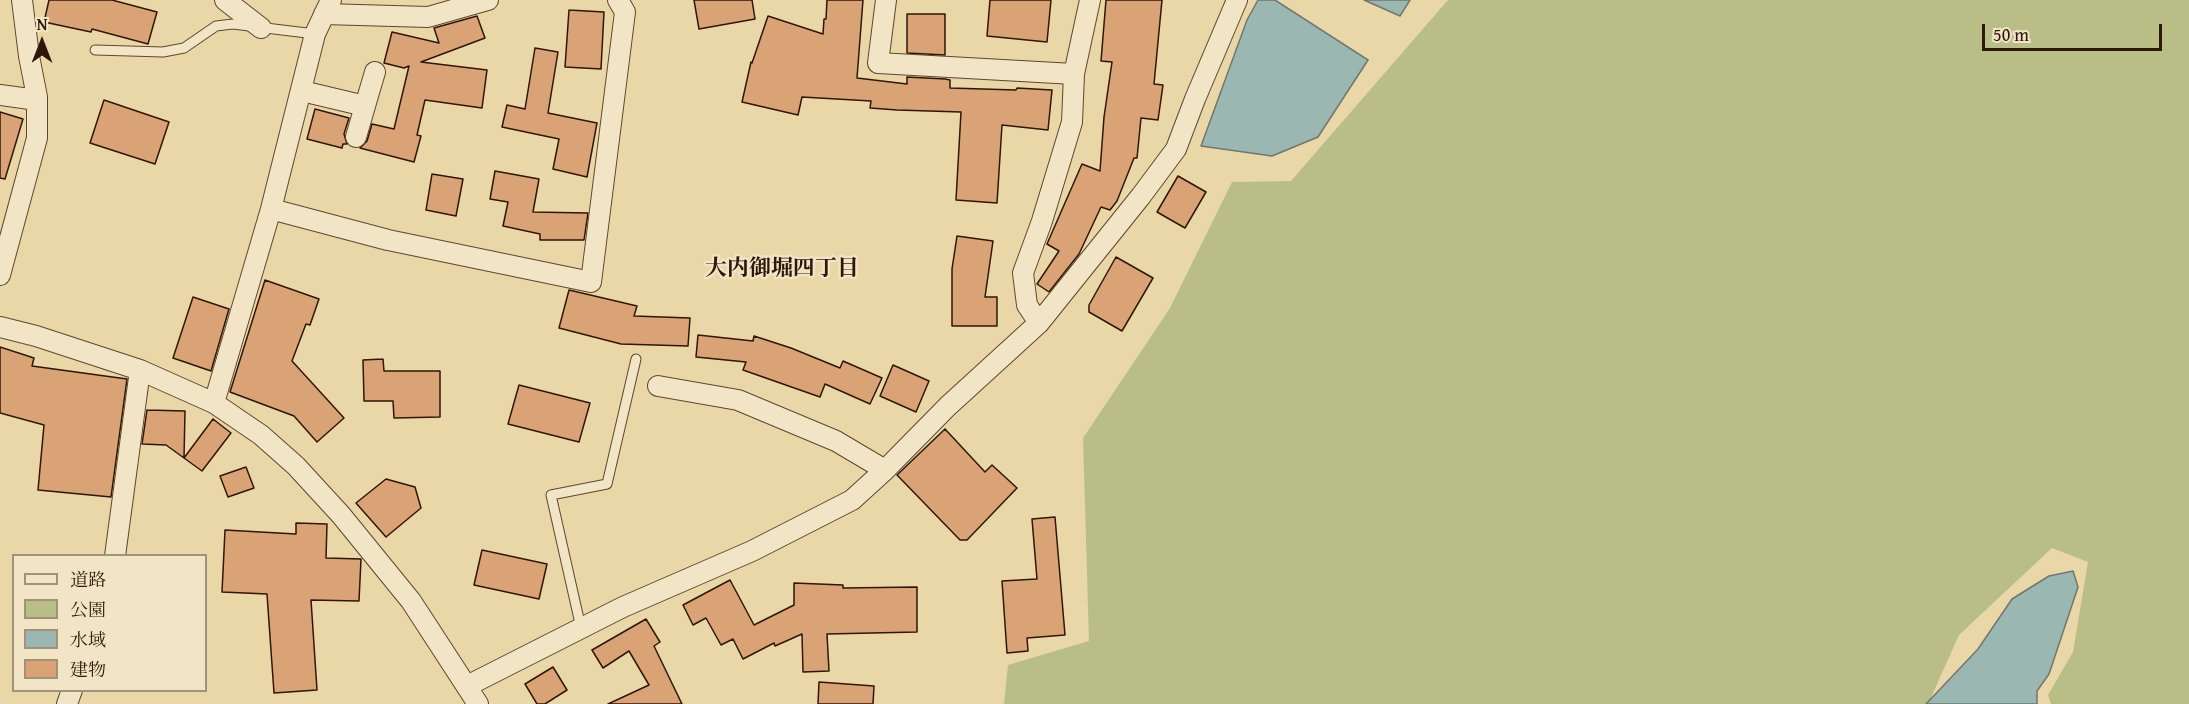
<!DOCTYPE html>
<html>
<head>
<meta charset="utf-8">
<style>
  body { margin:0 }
  #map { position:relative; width:2189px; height:704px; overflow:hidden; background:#ead7a7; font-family:"Gentium Book Plus","Noto Serif JP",serif }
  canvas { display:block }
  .legend { position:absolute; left:12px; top:554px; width:195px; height:138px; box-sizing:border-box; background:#f1e5c6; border:2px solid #a3927a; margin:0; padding:8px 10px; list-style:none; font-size:18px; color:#2f1609 }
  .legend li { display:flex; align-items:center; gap:12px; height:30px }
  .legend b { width:30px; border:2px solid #a3927a }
  .north { position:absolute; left:12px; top:12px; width:60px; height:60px; -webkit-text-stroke:4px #f1e5c6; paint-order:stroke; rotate:0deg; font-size:16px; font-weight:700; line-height:24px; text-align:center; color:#2f1609 }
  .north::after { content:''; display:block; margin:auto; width:21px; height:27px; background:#2f1609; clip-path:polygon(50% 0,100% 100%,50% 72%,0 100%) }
  .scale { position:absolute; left:1982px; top:24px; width:180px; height:27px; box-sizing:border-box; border:3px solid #2f1609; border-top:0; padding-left:8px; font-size:18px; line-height:21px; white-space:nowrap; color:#2f1609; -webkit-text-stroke:4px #f1e5c6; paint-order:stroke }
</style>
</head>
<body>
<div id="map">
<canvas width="2189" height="704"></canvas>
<ul class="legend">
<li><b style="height:8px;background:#f1e5c6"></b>道路</li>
<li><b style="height:16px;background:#b8be86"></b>公園</li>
<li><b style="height:16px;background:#9bb7b2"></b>水域</li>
<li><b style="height:16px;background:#d9a376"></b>建物</li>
</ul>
<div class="north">N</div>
<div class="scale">50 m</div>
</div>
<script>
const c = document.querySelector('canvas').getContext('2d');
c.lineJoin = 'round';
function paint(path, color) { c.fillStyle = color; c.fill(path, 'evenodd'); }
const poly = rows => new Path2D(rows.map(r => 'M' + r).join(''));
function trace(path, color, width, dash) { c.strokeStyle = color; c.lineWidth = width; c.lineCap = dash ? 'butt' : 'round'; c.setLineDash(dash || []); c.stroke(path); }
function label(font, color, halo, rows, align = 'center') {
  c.font = font + ' "Gentium Book Plus","Noto Serif JP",serif'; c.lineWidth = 4.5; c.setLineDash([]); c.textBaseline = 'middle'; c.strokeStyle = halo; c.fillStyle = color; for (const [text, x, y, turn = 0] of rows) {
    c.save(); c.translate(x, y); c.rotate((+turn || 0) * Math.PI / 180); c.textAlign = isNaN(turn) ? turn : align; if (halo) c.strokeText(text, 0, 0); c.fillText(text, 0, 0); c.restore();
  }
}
const green = poly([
  [1448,0,2189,0,2189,704,2051,704,2048,695,2073,652,2088,562,2052,548,1959,635,1928,704,1004,704,1008,665,1089,641,1083,438,1170,308,1232,182,1291,181]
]);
const water = poly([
  [1258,0,1275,0,1368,60,1318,137,1272,156,1201,146,1247,20,1258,0],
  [1364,0,1410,0,1400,16,1364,0],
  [2073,571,2078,587,2049,674,2037,691,2037,704,1926,704,1978,649,2012,599,2049,576,2073,571]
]);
const building = poly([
  [49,0,112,0,157,12,148,44,92,29,91,32,44,22,49,0],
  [694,0,752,0,755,19,699,29,694,0],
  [827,0,863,0,857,78,907,84,907,77,945,79,950,80,950,88,1016,90,1017,88,1052,90,1048,130,1002,125,997,203,956,200,961,112,897,110,870,108,871,101,802,97,798,115,742,102,751,62,752,63,768,16,823,34,824,19,826,19,827,0],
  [990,0,1051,0,1047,42,987,36,990,0],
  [1106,0,1162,0,1154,84,1163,85,1158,120,1141,118,1137,158,1134,158,1117,201,1110,210,1101,207,1079,254,1049,292,1037,284,1059,251,1047,244,1082,164,1100,171,1104,117,1112,62,1101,61,1106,0],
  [569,10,604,12,601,69,565,67,569,10],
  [907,14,945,14,945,55,907,53,907,14],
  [477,16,485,38,421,62,487,70,482,108,425,100,417,135,421,136,414,162,360,148,367,141,372,124,394,129,409,66,404,68,384,63,392,32,439,43,434,28,477,16],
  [535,48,558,52,548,113,597,123,587,177,553,169,559,139,502,127,507,105,525,109,535,48],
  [104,100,169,122,155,164,90,143,104,100],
  [315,109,349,118,344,134,347,144,343,144,342,148,307,139,315,109],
  [0,112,23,119,5,179,0,178,0,112],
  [495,171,539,179,533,212,588,213,584,240,540,240,540,234,503,226,508,202,490,199,495,171],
  [432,174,463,179,456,216,426,210,432,174],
  [1178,176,1206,192,1185,228,1157,212,1178,176],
  [957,236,993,241,985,297,997,297,997,326,952,326,952,269,957,236],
  [1116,257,1153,278,1122,331,1089,312,1089,305,1116,257],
  [265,280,319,299,310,325,306,324,292,361,344,418,317,442,294,416,230,392,265,280],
  [569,290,637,306,634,316,690,318,688,346,621,344,559,328,569,290],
  [193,297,229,309,211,371,173,358,193,297],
  [698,335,753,341,754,336,791,348,840,368,843,361,882,378,870,404,825,384,820,397,743,370,746,362,696,357,698,335],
  [0,347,34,358,32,366,127,379,111,497,38,490,44,425,0,413,0,347],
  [383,359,384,371,440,371,440,417,394,418,393,401,364,401,363,360,383,359],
  [893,365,929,381,916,412,880,396,893,365],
  [519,385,590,403,579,442,508,424,519,385],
  [147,410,185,411,184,458,166,445,142,444,147,410],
  [213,419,231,433,202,471,184,458,213,419],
  [945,429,985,472,992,465,1017,488,967,540,960,540,897,475,945,429],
  [246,467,254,488,228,497,220,476,246,467],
  [386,479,415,487,421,508,386,537,356,503,386,479],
  [1055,517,1065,635,1027,638,1028,651,1007,653,1002,581,1037,579,1032,519,1055,517],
  [296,523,327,524,326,558,361,559,359,601,311,600,317,690,274,693,267,594,222,592,225,530,296,534,296,523],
  [482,550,547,564,539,599,474,585,482,550],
  [730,580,754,625,794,605,794,583,843,585,843,588,917,587,917,632,827,634,829,671,803,672,802,634,775,646,774,643,743,659,733,639,721,645,706,618,693,625,683,605,730,580],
  [646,619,660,642,654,646,682,704,608,704,649,685,629,651,603,668,592,650,646,619],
  [553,667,567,690,545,704,537,704,525,684,553,667],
  [819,682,874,686,873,704,818,704,819,682]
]);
const lane = poly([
  [95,50,163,52,184,48,216,26,233,24,315,34],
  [581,628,551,495,607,484,636,359]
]);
const street = poly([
  [225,0,261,28],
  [886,0,878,63,1074,74],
  [324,14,428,17,488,0],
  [302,91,365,106,375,72],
  [0,95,37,100],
  [356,137,365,106],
  [271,209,388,240,591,282,625,12,618,0],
  [0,275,37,138,37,97,29,56,22,0],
  [1039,323,1027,305,1023,273,1042,221,1072,122,1074,74,1090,0],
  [0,327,36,336,140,370,214,403,261,435,296,466,341,515,411,601,478,704],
  [658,386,738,400,836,441,885,470],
  [214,403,271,209,315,34,331,0],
  [115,556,140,370],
  [467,686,623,607,752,551,852,500,885,470,948,406,1039,323,1141,196,1176,149,1195,99,1237,0],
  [67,704,72,690]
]);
const neighbourhoodNames = [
  ["大内御堀四丁目",782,269]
];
paint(green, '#b8be86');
paint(water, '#9bb7b2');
trace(water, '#70776e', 1.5);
paint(building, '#d9a376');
trace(building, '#2f1609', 1.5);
trace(lane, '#5e4630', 11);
trace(street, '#5e4630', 22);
trace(lane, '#f1e5c6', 9);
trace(street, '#f1e5c6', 20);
label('bold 22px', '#2f1609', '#f1e5c6', neighbourhoodNames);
</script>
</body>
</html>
